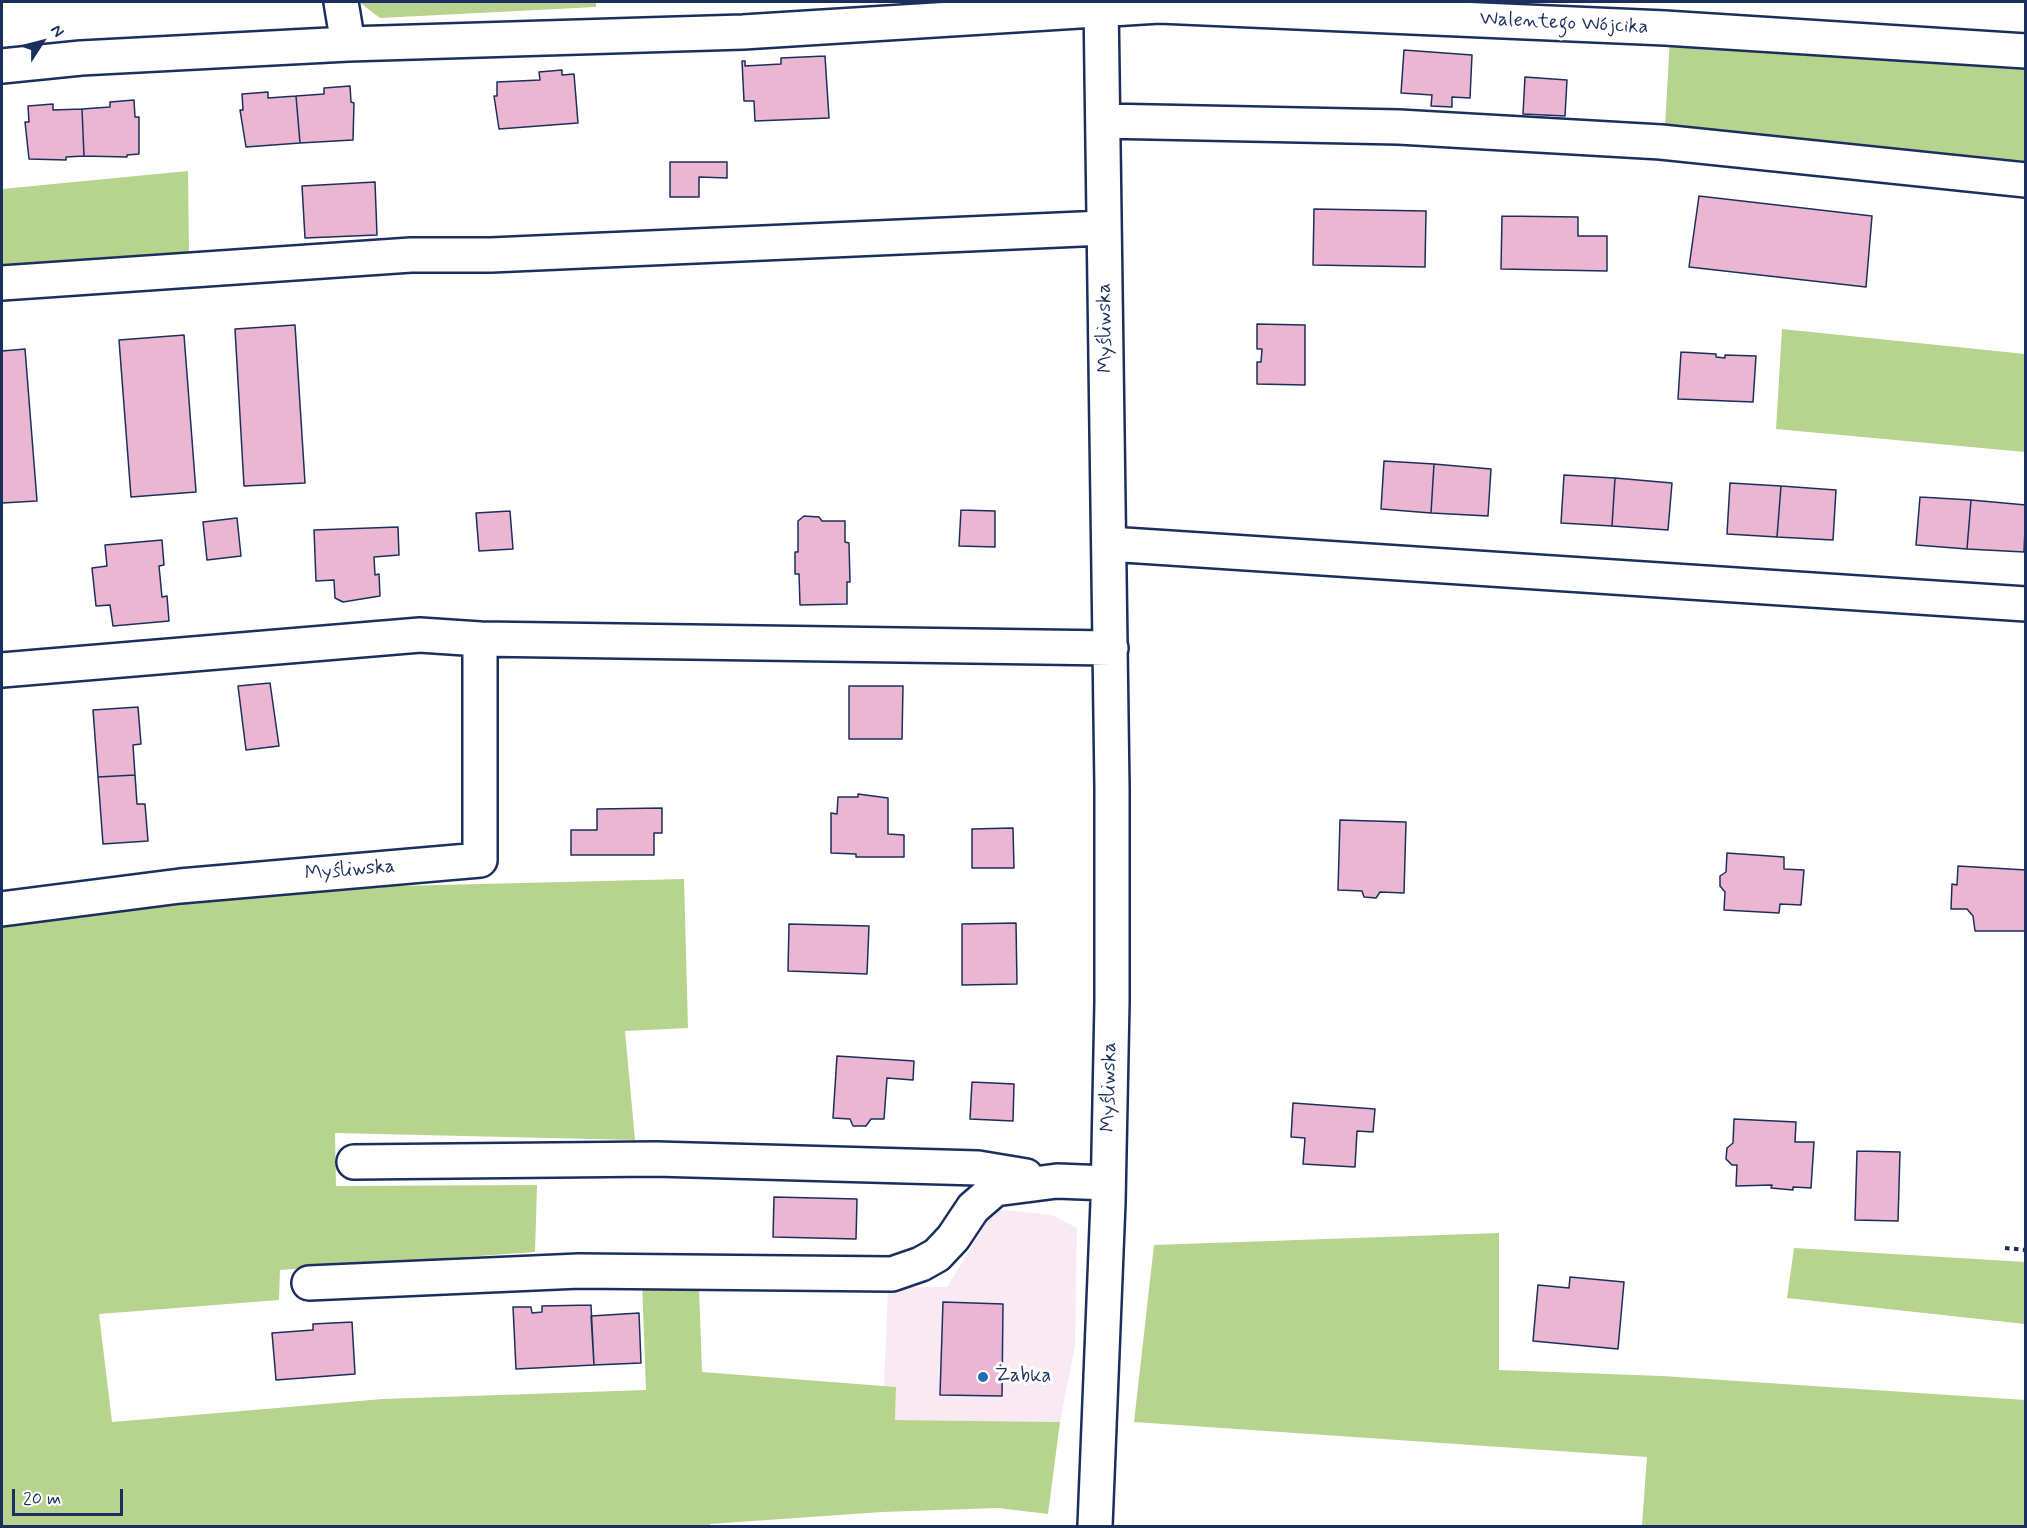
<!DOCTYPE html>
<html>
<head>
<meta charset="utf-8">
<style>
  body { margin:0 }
  #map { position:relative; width:2027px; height:1528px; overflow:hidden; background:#fff; font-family:Mynerve,sans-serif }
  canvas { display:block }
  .frame { position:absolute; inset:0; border:3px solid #1b2f5e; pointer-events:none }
  .north { position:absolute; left:12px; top:12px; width:60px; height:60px; -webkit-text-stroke:4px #fff; paint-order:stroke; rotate:54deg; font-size:16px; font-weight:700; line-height:24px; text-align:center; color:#1b2f5e }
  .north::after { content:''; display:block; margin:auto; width:21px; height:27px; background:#1b2f5e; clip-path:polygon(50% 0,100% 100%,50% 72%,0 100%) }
  .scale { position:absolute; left:12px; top:1489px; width:111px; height:27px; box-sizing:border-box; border:3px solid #1b2f5e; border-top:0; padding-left:8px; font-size:18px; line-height:21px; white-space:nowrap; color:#1b2f5e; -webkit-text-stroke:4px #fff; paint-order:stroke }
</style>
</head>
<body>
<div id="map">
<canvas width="2027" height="1528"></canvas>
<div class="frame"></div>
<div class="north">N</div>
<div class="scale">20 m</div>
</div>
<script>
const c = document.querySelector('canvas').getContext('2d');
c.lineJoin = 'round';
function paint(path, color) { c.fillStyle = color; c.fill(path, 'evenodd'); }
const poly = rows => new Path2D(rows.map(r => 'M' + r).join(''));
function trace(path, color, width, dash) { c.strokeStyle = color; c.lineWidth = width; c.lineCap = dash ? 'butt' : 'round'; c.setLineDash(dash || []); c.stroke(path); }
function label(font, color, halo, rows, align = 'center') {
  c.font = font + ' Mynerve,sans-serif'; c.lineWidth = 6; c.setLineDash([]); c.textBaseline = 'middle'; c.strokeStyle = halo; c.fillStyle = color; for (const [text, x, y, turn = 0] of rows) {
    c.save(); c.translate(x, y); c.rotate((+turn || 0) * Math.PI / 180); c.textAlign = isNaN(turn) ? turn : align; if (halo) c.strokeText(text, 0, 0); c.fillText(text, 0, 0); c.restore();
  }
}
const built = poly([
  [995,1209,1052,1215,1077,1228,1075,1346,1060,1422,895,1420,896,1387,884,1386,888,1287,947,1287]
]);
const green = poly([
  [359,2,596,2,596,7,380,18],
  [1670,37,2025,65,2025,169,1665,127],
  [188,171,189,256,2,273,2,189],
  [1782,329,2025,354,2025,452,1776,429],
  [684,879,688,1028,625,1031,635,1140,335,1133,336,1186,537,1185,535,1252,280,1270,279,1300,99,1314,112,1422,383,1399,646,1390,642,1281,699,1288,702,1372,896,1387,895,1420,1060,1422,1048,1514,998,1508,882,1512,710,1524,710,1526,2,1526,2,921,277,889],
  [1499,1233,1499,1370,1662,1376,2025,1400,2025,1526,1642,1525,1647,1457,1134,1422,1154,1245],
  [1794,1248,2025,1262,2025,1324,1787,1298]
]);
const building = poly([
  [1404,50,1472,55,1470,98,1452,97,1452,107,1431,106,1432,95,1401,93,1404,50],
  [825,56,829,118,755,121,754,101,744,101,742,61,745,61,745,66,781,64,781,58,825,56],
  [562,70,562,75,574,74,578,123,499,129,494,96,497,96,497,82,540,80,539,72,562,70],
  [1525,77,1567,80,1565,116,1523,114,1525,77],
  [350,86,351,102,354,103,353,140,300,143,296,96,324,94,324,88,350,86],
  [268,92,268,98,296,96,300,143,246,147,240,110,243,110,242,94,268,92],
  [134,100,135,117,139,117,139,154,127,155,127,157,84,156,82,109,110,107,110,102,134,100],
  [53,104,53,110,82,109,84,156,66,157,66,160,29,159,25,122,29,122,28,106,53,104],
  [670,162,727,162,727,178,699,177,699,197,670,197,670,162],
  [375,182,377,235,305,238,302,186,375,182],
  [1699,196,1872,216,1866,287,1689,267,1699,196],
  [1314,209,1426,211,1425,267,1313,265,1314,209],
  [1502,216,1578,217,1578,236,1607,236,1607,271,1501,269,1502,216],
  [1257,324,1305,325,1305,385,1257,384,1257,362,1261,362,1262,349,1257,349,1257,324],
  [295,325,305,483,244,486,235,329,295,325],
  [184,335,196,492,131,497,119,340,184,335],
  [25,349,37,501,2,503,2,351,25,349],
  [1681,352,1716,354,1716,357,1725,358,1725,355,1756,356,1753,402,1678,399,1681,352],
  [1384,461,1434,464,1431,513,1381,509,1384,461],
  [1434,464,1491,469,1488,516,1431,513,1434,464],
  [1564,475,1615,478,1612,526,1561,523,1564,475],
  [1615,478,1672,483,1668,530,1612,526,1615,478],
  [1730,483,1781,486,1777,537,1727,534,1730,483],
  [1781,486,1836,490,1833,540,1777,537,1781,486],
  [1920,497,1971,500,1967,549,1916,545,1920,497],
  [1971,500,2026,505,2024,552,1967,549,1971,500],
  [961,510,995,511,995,547,959,546,961,510],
  [510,511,513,549,479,551,476,513,510,511],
  [804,516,819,517,822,521,845,521,845,542,849,543,850,582,847,582,847,604,800,605,799,574,795,574,795,552,798,552,798,521,804,516],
  [237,518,241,556,207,560,203,522,237,518],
  [398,527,399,555,374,557,375,575,379,574,380,596,343,602,335,598,334,580,316,581,314,530,398,527],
  [162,540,164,565,159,566,162,597,167,596,169,621,113,626,110,605,96,606,92,568,107,566,105,545,162,540],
  [270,683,279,746,246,750,238,686,270,683],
  [849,686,903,686,902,739,849,739,849,686],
  [138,707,141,744,133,745,135,775,98,777,93,710,138,707],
  [135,775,137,804,145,804,148,841,103,844,98,777,135,775],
  [858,794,888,798,888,834,904,835,904,857,856,857,856,854,831,853,831,813,837,814,838,797,858,797,858,794],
  [662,808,662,833,654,833,654,855,571,855,571,830,597,830,597,809,662,808],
  [1340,820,1406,822,1404,893,1380,892,1376,898,1364,897,1362,891,1338,890,1340,820],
  [1013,828,1014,868,972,868,972,829,1013,828],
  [1727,853,1784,857,1784,869,1804,870,1801,905,1780,904,1779,913,1724,910,1725,892,1720,886,1720,876,1726,872,1727,853],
  [1958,866,2026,870,2026,931,1975,931,1973,916,1967,909,1951,909,1952,884,1957,885,1958,866],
  [1016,923,1017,984,962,985,962,924,1016,923],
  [789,924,869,926,867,974,788,971,789,924],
  [837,1056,914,1061,913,1080,887,1078,884,1119,871,1119,866,1126,853,1126,850,1119,833,1118,837,1056],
  [972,1082,1014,1084,1013,1121,970,1119,972,1082],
  [1293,1103,1375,1109,1373,1132,1357,1131,1355,1167,1303,1164,1305,1138,1291,1137,1293,1103],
  [1734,1119,1796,1122,1795,1142,1814,1142,1811,1188,1793,1187,1793,1190,1771,1188,1772,1185,1736,1186,1737,1165,1732,1165,1726,1159,1727,1148,1733,1143,1734,1119],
  [1857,1151,1900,1152,1898,1221,1855,1220,1857,1151],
  [774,1197,857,1199,856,1239,773,1237,774,1197],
  [1570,1277,1624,1282,1618,1349,1533,1341,1538,1285,1569,1288,1570,1277],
  [943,1302,1003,1304,1002,1396,940,1395,943,1302],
  [591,1305,594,1365,516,1369,513,1307,531,1307,532,1313,542,1312,542,1306,591,1305],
  [639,1313,641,1363,594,1365,591,1316,639,1313],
  [352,1322,355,1374,276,1380,272,1333,313,1330,313,1324,352,1322]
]);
const path = poly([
  [2005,1248,2026,1250]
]);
const minor = poly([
  [341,2,348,44,743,32,1159,6,1665,28,2026,51],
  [2,66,81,58,348,44],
  [1103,121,1399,127,1661,142,2026,180],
  [2,283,411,255,491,255,1104,228],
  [1109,544,2026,604],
  [480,639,1111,648],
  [2,670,420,635,480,639,480,860,180,886,2,909],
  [354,1162,656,1159,978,1168,1026,1176],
  [309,1283,579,1271,892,1274,921,1264,937,1255,953,1238,973,1208,995,1189,1057,1181,1108,1183],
  [1095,1526,1108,1202,1112,1002,1112,788,1101,2]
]);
const markers = [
  [983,1377,6,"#1f6fb2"]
];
const streetNames = [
  ["Walentego Wójcika",1564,24,3],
  ["Myśliwska",1106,328,-91],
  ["Myśliwska",350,871,-5],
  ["Myśliwska",1110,1087,-89]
];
const poiNames = [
  ["Żabka",995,1377]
];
paint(built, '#f9e9f2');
paint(green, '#b6d48d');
paint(building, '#eab6d2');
trace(building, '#1b2f5e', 1.5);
trace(minor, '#1b2f5e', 38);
trace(path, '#1b2f5e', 4, [4.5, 4.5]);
trace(minor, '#fff', 33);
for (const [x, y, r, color] of markers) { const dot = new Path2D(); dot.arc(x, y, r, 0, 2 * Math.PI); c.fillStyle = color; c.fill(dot); trace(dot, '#fff', 2); }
label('20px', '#1b2f5e', '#fff', streetNames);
label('20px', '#1b2f5e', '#fff', poiNames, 'left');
</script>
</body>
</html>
